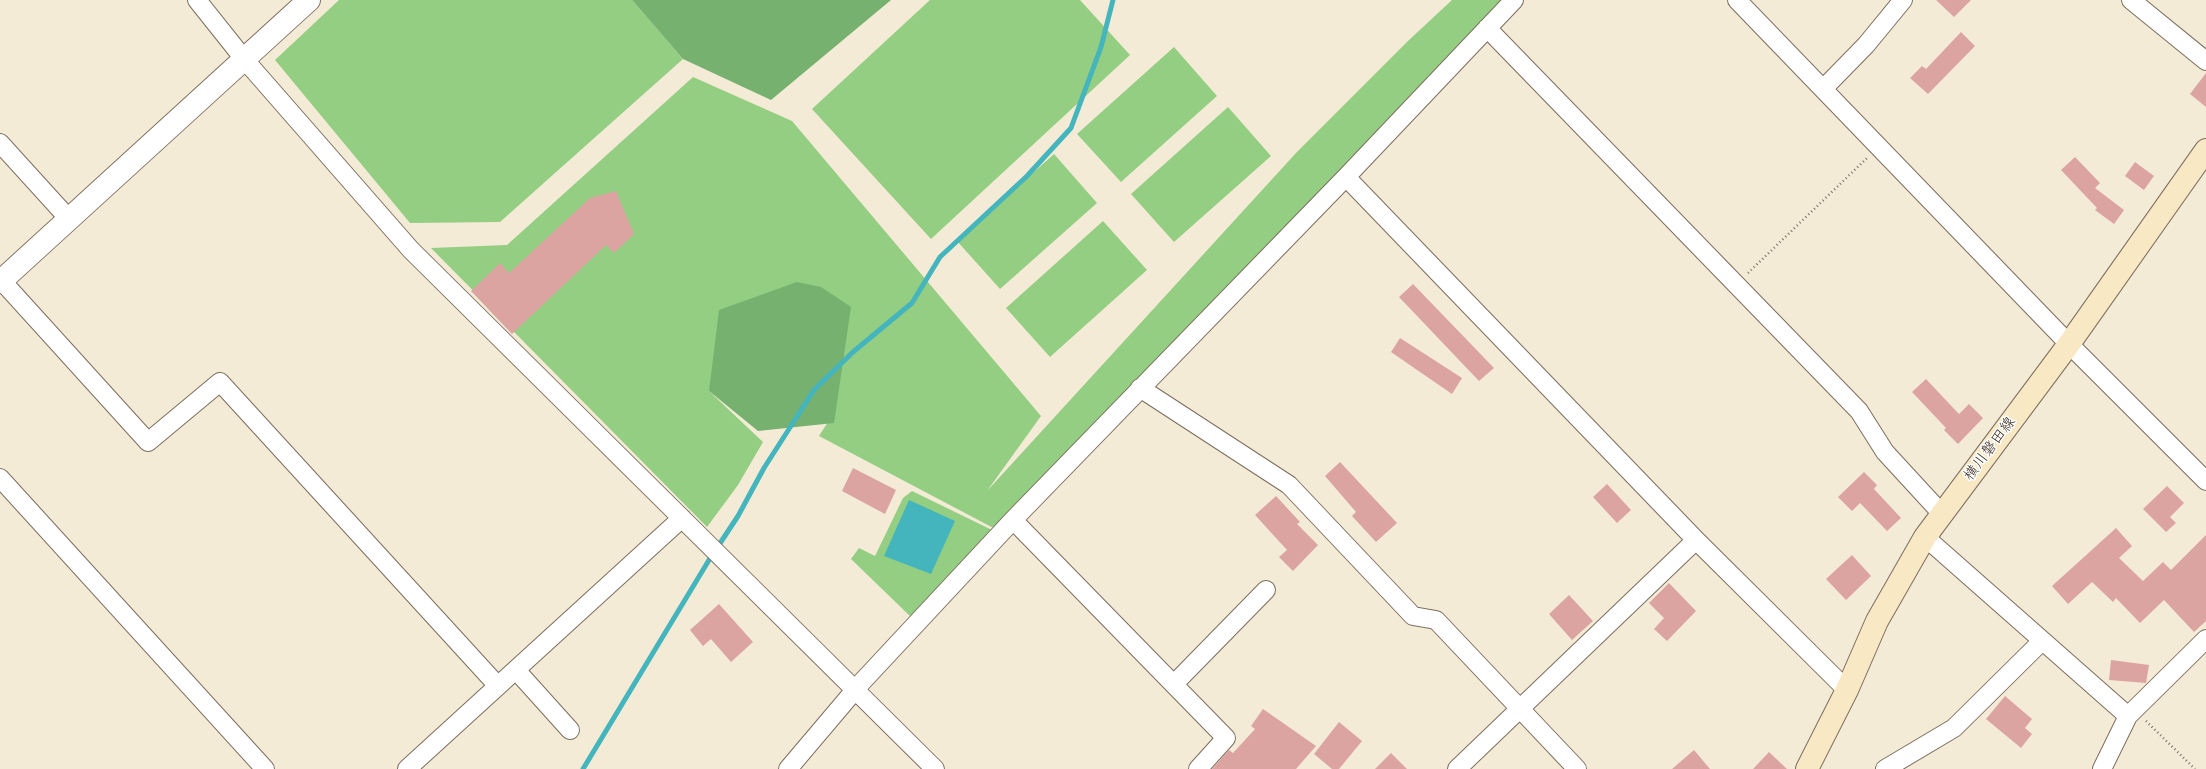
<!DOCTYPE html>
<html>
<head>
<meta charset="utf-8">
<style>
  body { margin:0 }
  canvas { display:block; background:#f4ebd7 }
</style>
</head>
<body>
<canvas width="2206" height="769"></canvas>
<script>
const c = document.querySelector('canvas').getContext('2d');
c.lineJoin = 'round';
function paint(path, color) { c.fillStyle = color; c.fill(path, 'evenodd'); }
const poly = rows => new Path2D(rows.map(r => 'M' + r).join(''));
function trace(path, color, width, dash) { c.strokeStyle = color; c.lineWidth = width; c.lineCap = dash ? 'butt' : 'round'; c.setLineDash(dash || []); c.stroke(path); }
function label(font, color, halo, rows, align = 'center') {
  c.font = font + ' Itim,"Klee One",sans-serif'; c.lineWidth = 3; c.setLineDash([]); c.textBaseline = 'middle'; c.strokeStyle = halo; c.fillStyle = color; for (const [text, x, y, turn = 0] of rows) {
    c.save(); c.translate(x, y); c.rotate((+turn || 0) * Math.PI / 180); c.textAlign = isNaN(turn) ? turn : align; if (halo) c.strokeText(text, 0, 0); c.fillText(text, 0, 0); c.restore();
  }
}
const green = poly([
  [339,0,632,0,683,59,500,222,410,223,275,60],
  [930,0,1080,0,1130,55,931,239,812,109],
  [1452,0,1508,0,1001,532,819,436,835,411,709,391,763,442,738,485,707,527,431,248,507,245,693,77,792,121,1041,416,987,491,1296,153,1409,40],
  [1174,47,1217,96,1121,182,1077,134],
  [1228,107,1271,156,1174,242,1131,194],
  [1054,154,1097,203,1000,289,957,241],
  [1103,221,1147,270,1050,357,1006,308],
  [912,491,992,530,910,616,851,559,859,548,875,556,903,498]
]);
const forest = poly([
  [632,0,891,0,771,100,683,59],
  [797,282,821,287,851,307,834,423,758,431,709,391,719,310]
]);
const water = poly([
  [909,500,955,521,931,574,884,556]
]);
const stream = poly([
  [583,769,709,560,738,516,764,468,814,390,853,352,912,303,940,257,1027,176,1071,128,1101,47,1113,0]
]);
const building = poly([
  [1936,0,1971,0,1954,17],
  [1961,32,1975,46,1928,94,1910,78,1922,66,1926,69],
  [2206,73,2206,107,2190,94],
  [2075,157,2100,183,2095,188,2124,210,2114,224,2095,210,2097,208,2061,170],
  [2135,162,2154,176,2144,190,2125,176],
  [616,191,634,234,614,253,606,245,512,334,471,291,500,263,509,273,590,198],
  [1413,284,1494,368,1479,381,1399,297],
  [1400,338,1462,378,1452,394,1391,352],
  [1926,379,1959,414,1969,404,1983,418,1958,444,1944,430,1946,428,1912,392],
  [1340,462,1397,523,1376,542,1352,516,1356,512,1325,476],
  [853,468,896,490,885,514,842,491],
  [1864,472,1877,485,1874,489,1901,518,1887,531,1860,503,1852,511,1838,497],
  [1607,484,1631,510,1617,523,1593,497],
  [2167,486,2184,503,2170,517,2176,523,2166,532,2143,509],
  [1276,496,1300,522,1297,524,1318,545,1293,571,1279,557,1287,550,1255,515],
  [2116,528,2132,546,2119,558,2143,581,2163,562,2171,570,2206,535,2206,621,2194,632,2164,600,2140,623,2116,598,2113,602,2092,582,2068,604,2052,586],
  [1852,555,1871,576,1846,600,1826,579],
  [1669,583,1696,611,1667,641,1654,629,1664,618,1649,603],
  [1569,595,1593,621,1572,640,1549,614],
  [719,604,753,642,731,662,711,639,703,646,690,630],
  [2111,660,2149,665,2146,683,2109,680],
  [2005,696,2032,719,2025,728,2032,734,2021,748,1986,719],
  [1263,709,1316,746,1296,769,1212,769,1229,750,1233,753,1255,729,1251,726],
  [1339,722,1362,741,1339,769,1332,769,1314,754],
  [1694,750,1710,769,1672,769],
  [1769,752,1787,769,1753,769],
  [1391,753,1407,769,1375,769]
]);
const path = poly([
  [1748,273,1867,158],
  [2146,721,2195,769]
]);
const minor = poly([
  [197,0,244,59,411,250,935,769],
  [1737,0,2069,344,2206,481],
  [2131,0,2206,61],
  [1487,28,1859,411,1885,452,1942,514],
  [1823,89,1866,45,1903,0],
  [0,143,69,219],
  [1346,177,1696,540,1847,690],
  [2,281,148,442,220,382,498,686],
  [1140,388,1289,485,1413,616,1436,620,1577,769],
  [0,478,265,769],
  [1013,520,1226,738,1198,769],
  [1925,537,2128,716],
  [516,670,570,730],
  [1174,684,1266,590],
  [407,769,682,518],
  [788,769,860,684,1013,520,1346,177,1514,0],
  [1457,769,1696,540],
  [1885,769,1954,728,2042,641],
  [2102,769,2128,716,2206,639]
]);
const tertiary = poly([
  [0,282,309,0]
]);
const secondary = poly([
  [1807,769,1847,690,1877,621,1925,537,2069,344,2206,150]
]);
const streetNames = [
  ["横川磐田線",1990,449,-53]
];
paint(green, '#93ce82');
paint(forest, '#76b170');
paint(water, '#44b4bd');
trace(stream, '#44b4bd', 5);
paint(building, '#dba4a0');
trace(minor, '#7c6e5f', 20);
trace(tertiary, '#7c6e5f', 24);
trace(secondary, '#7c6e5f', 24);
trace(path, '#7c6e5f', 2.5, [1, 3]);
trace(minor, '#fff', 18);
trace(tertiary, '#fff', 22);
trace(secondary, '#f8e8c3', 22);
label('15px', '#3b2a1e', '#fff', streetNames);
</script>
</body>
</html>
